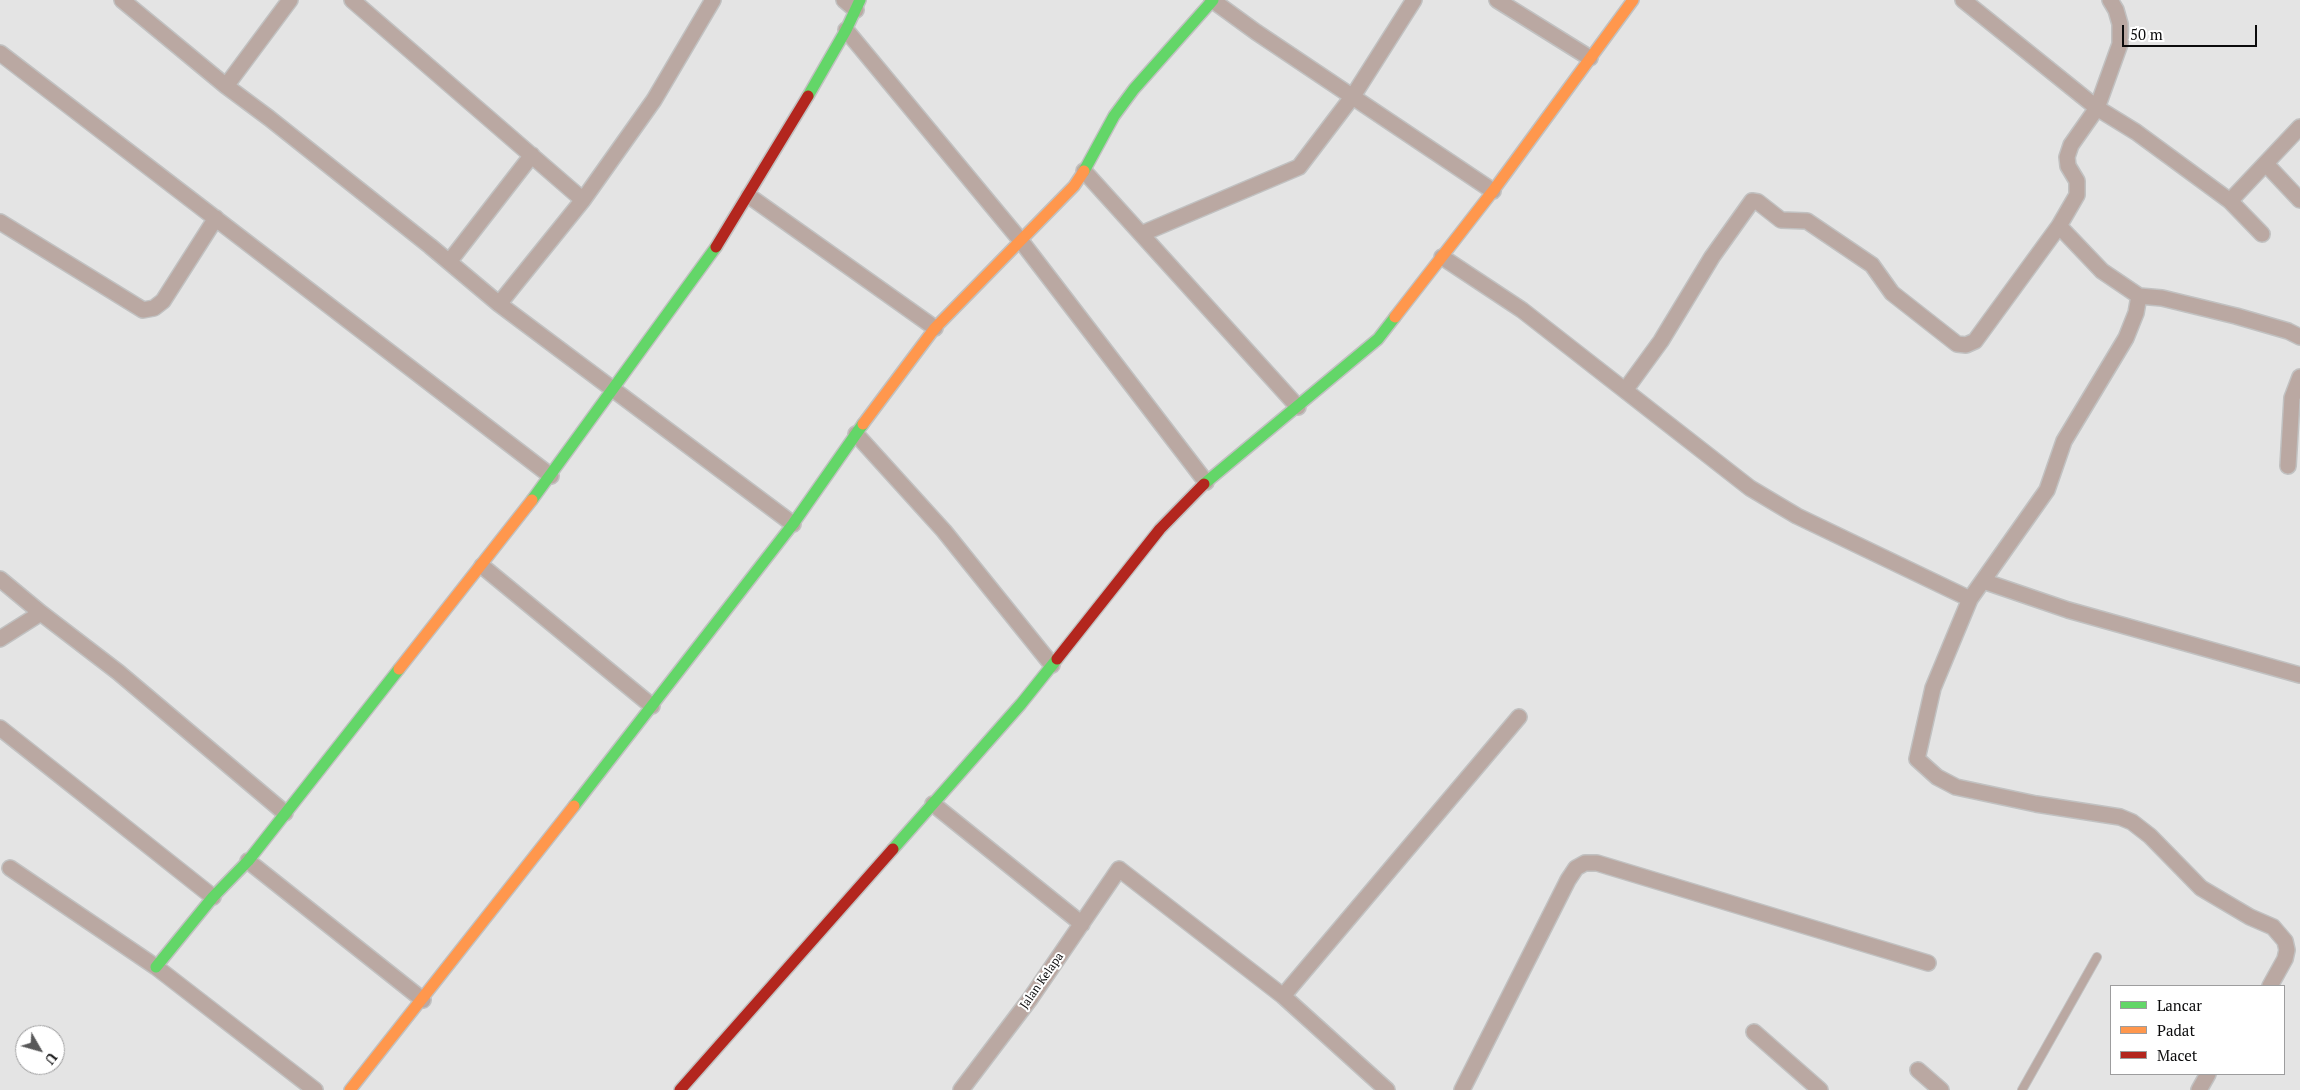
<!DOCTYPE html>
<html>
<head>
<meta charset="utf-8">
<style>
  body { margin:0 }
  #map { position:relative; width:2300px; height:1090px; overflow:hidden; background:#e4e4e4; font-family:"PT Serif",serif }
  canvas { display:block }
  .legend { position:absolute; left:2110px; top:985px; width:175px; height:90px; box-sizing:border-box; background:#fff; border:1px solid #9d9d9e; margin:0; padding:6px 9px; list-style:none; font-size:15px; color:#0b0b0c }
  .legend li { display:flex; align-items:center; gap:10px; height:25px }
  .legend b { width:25px; border:1px solid #9d9d9e }
  .north { position:absolute; left:15px; top:1025px; width:50px; height:50px; box-sizing:border-box; background:#fff; border:1px solid #9d9d9e; border-radius:50%; rotate:128deg; font-size:14px; font-weight:700; line-height:20px; text-align:center; color:#0b0b0c }
  .north::after { content:''; display:block; margin:auto; width:18px; height:22px; background:#575758; clip-path:polygon(50% 0,100% 100%,50% 72%,0 100%) }
  .scale { position:absolute; left:2122px; top:25px; width:135px; height:22px; box-sizing:border-box; border:2px solid #0b0b0c; border-top:0; padding-left:6px; font-size:15px; line-height:18px; white-space:nowrap; color:#0b0b0c; -webkit-text-stroke:4px #fff; paint-order:stroke }
</style>
</head>
<body>
<div id="map">
<canvas width="2300" height="1090"></canvas>
<ul class="legend">
<li><b style="height:6px;background:#63d668"></b>Lancar</li>
<li><b style="height:6px;background:#ff974d"></b>Padat</li>
<li><b style="height:6px;background:#b3261e"></b>Macet</li>
</ul>
<div class="north">U</div>
<div class="scale">50 m</div>
</div>
<script>
const c = document.querySelector('canvas').getContext('2d');
c.lineJoin = 'round';
const poly = rows => new Path2D(rows.map(r => 'M' + r).join(''));
function trace(path, color, width, dash) { c.strokeStyle = color; c.lineWidth = width; c.lineCap = dash ? 'butt' : 'round'; c.setLineDash(dash || []); c.stroke(path); }
function label(font, color, halo, rows, align = 'center') {
  c.font = font + ' "PT Serif",serif'; c.lineWidth = 4; c.setLineDash([]); c.textBaseline = 'middle'; c.strokeStyle = halo; c.fillStyle = color; for (const [text, x, y, turn = 0] of rows) {
    c.save(); c.translate(x, y); c.rotate((+turn || 0) * Math.PI / 180); c.textAlign = isNaN(turn) ? turn : align; if (halo) c.strokeText(text, 0, 0); c.fillText(text, 0, 0); c.restore();
  }
}
const lane = poly([
  [2022,1090,2097,957]
]);
const street = poly([
  [122,0,226,86,269,118,430,246,499,304,793,524],
  [352,0,583,200],
  [844,0,856,10],
  [1212,0,1256,32,1493,191],
  [1497,0,1590,58],
  [1963,0,2097,108,2136,132,2230,201,2262,234],
  [846,30,1021,241,1206,482],
  [0,53,551,476],
  [226,86,290,0],
  [2266,164,2300,200],
  [1084,171,1298,407],
  [749,196,935,328],
  [2230,201,2300,127],
  [0,222,143,310,154,308,163,301,216,218],
  [2059,226,2102,271,2139,296,2162,298,2236,316,2288,331,2300,337],
  [1141,234,1299,167,1353,96,1414,0],
  [1442,257,1522,310,1750,488,1797,516,1970,599],
  [449,262,532,155],
  [2139,296,2136,313,2126,338,2064,441,2047,490,1970,599,1933,688,1917,759,1937,777,1956,787,2036,804,2120,817,2132,822,2150,836,2201,888,2250,917,2273,927,2285,941,2287,950,2285,959,2270,986],
  [499,304,583,200,654,100,713,0],
  [1626,389,1661,341,1712,257,1752,201,1758,202,1781,220,1807,221,1872,265,1892,293,1957,344,1966,345,1975,341,2059,226,2077,195,2077,181,2068,166,2067,157,2071,145,2097,108,2120,44,2120,24,2116,10,2110,0],
  [856,434,944,531,1052,665],
  [2288,466,2292,398,2300,377],
  [482,566,652,706],
  [0,579,41,613],
  [1983,581,2068,610,2300,675],
  [0,639,41,613,118,672,285,813],
  [0,728,213,897],
  [933,804,1082,924],
  [248,861,423,1000],
  [10,868,156,967,315,1090],
  [1283,996,1519,717],
  [1754,1032,1820,1090],
  [1918,1070,1941,1090],
  [961,1090,1030,999,1119,869,1283,996,1387,1090],
  [1462,1090,1568,880,1576,868,1585,863,1597,863,1928,963],
  [2199,1090,2208,1074]
]);
const fast = poly([
  [808,96,846,30,860,0],
  [1084,171,1114,116,1134,89,1213,0],
  [1204,484,1378,339,1395,317],
  [532,500,716,247],
  [574,806,793,524,863,424],
  [893,849,1021,704,1057,659],
  [156,967,213,897,248,861,399,669]
]);
const slow = poly([
  [1395,317,1493,191,1633,0],
  [863,424,935,328,1074,186,1084,171],
  [399,669,532,500],
  [350,1090,574,806]
]);
const jam = poly([
  [716,247,808,96],
  [1057,659,1160,529,1204,484],
  [680,1090,893,849]
]);
const streetNames = [
  ["Jalan Kelapa",1042,981,-55]
];
trace(lane, '#c1c1c1', 10);
trace(street, '#c1c1c1', 18);
trace(fast, '#c1c1c1', 14);
trace(slow, '#c1c1c1', 14);
trace(jam, '#c1c1c1', 14);
trace(lane, '#baa8a2', 8);
trace(street, '#baa8a2', 15);
trace(fast, '#63d668', 11);
trace(slow, '#ff974d', 11);
trace(jam, '#b3261e', 11);
label('12px', '#0b0b0c', '#fff', streetNames);
</script>
</body>
</html>
